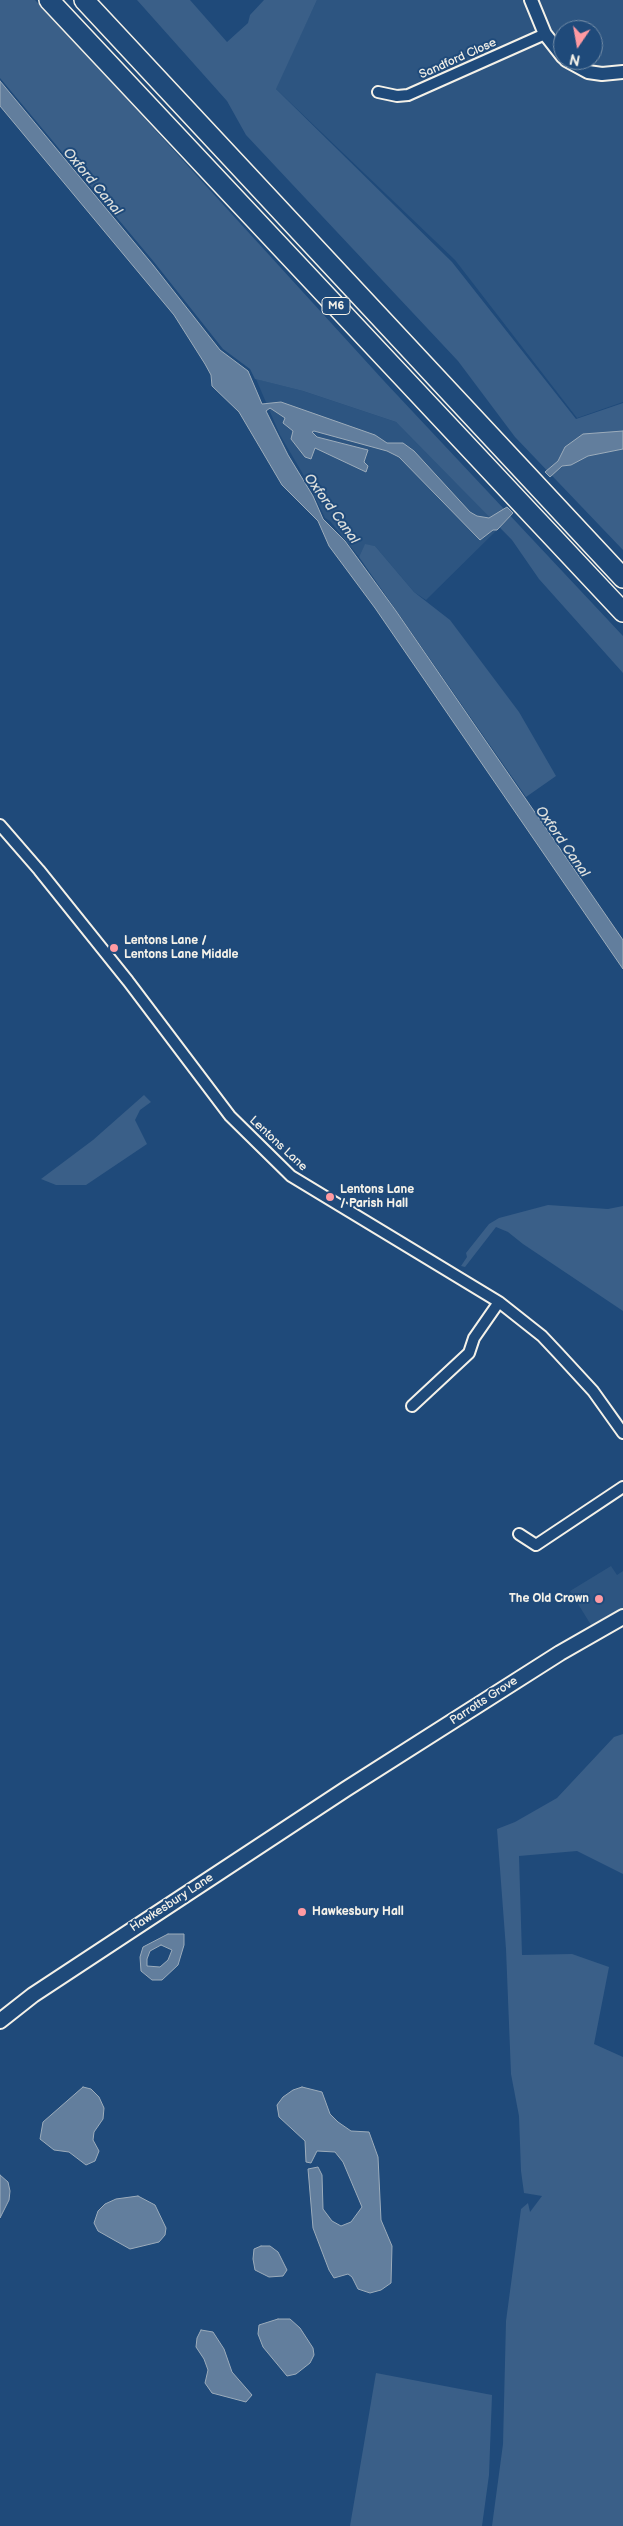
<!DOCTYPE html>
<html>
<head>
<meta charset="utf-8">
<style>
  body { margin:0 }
  #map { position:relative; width:623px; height:2526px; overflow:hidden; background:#1f4a7a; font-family:"Balsamiq Sans",sans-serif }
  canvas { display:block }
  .north { position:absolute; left:553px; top:20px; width:50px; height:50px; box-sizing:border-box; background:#1f4a7a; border:1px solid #748da6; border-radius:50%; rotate:192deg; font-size:14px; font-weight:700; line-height:20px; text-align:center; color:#f4f1e8 }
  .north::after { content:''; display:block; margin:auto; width:18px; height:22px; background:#ff9aa2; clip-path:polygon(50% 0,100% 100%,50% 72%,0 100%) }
</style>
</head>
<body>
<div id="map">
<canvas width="623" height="2526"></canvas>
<div class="north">N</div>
</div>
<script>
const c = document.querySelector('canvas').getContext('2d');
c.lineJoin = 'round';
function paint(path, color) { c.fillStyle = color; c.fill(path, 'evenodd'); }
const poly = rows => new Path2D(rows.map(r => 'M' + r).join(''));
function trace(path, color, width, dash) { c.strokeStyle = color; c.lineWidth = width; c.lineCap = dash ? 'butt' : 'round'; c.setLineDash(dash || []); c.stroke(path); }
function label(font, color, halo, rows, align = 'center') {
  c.font = font + ' "Balsamiq Sans",sans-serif'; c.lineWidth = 4; c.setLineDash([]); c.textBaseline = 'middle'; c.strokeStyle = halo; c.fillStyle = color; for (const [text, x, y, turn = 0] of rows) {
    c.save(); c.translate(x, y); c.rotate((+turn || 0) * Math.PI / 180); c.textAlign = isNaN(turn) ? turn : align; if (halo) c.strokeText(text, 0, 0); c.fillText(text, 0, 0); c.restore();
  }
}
const built = poly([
  [317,0,623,0,623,402,577,418,455,260,275,88],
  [563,30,593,30,593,60,563,60],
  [256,379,303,391,396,422,500,527,426,600,414,592,375,546,365,545,359,557,330,521,325,518,310,486,280,435],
  [611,1566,617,1575,623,1571,623,1608,591,1625,570,1591]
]);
const green = poly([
  [0,0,35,0,126,98,384,381,623,636,623,673,539,579,512,540,396,422,303,391,255,379,250,369,223,349,154,262,0,78],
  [137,0,190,0,227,42,248,23,250,15,264,0,317,0,276,89,452,262,576,419,623,403,623,550,515,437,458,361,246,135,227,101],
  [365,544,375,546,414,592,450,620,519,712,556,776,526,797,359,557],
  [144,1095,151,1102,140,1110,135,1120,147,1144,86,1185,56,1185,41,1179,93,1140],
  [548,1205,608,1209,623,1206,623,1311,523,1244,508,1232,496,1227,465,1267,461,1266,467,1257,466,1253,489,1224,499,1218],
  [623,1734,623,1874,577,1851,519,1856,522,1955,572,1954,609,1967,594,2044,623,2057,623,2526,492,2526,503,2444,506,2321,521,2209,528,2203,530,2212,542,2196,524,2193,521,2171,519,2116,511,2074,506,1949,497,1829,515,1822,557,1798,614,1737],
  [376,2373,492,2395,489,2475,482,2526,350,2526]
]);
const water = poly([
  [0,81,153,265,220,350,248,371,262,404,281,402,375,435,387,443,403,443,414,451,470,512,477,516,489,518,507,507,513,513,497,530,493,530,480,540,399,457,387,451,314,431,312,432,317,437,368,450,364,462,368,466,366,472,315,448,311,459,305,457,291,439,293,431,283,423,285,418,270,408,266,411,288,455,313,496,323,519,345,541,396,611,623,940,623,969,375,608,329,546,318,521,282,485,239,412,212,386,211,375,205,364,174,315,0,106,0,81],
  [623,431,623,449,588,456,571,465,562,466,550,477,545,472,558,461,565,447,583,434,623,431],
  [168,1934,184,1934,184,1945,178,1965,162,1980,152,1980,141,1971,140,1957,143,1947,168,1934],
  [161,1945,172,1950,168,1960,160,1967,147,1966,147,1959,150,1951,161,1945],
  [83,2087,91,2089,99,2097,104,2108,103,2119,94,2132,93,2140,99,2151,95,2161,86,2165,69,2152,54,2150,40,2139,43,2122,83,2087],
  [302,2087,322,2092,330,2114,338,2122,351,2131,369,2132,378,2157,381,2220,392,2246,391,2283,381,2290,370,2293,358,2289,352,2277,348,2274,334,2278,329,2270,313,2228,308,2169,318,2167,322,2175,323,2209,332,2221,341,2226,351,2222,362,2207,343,2162,335,2152,317,2151,311,2163,306,2162,305,2141,279,2117,277,2105,283,2097,293,2090,302,2087],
  [0,2175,8,2182,10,2191,9,2200,0,2218,0,2175],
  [138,2196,155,2205,166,2228,165,2235,159,2242,130,2249,98,2231,94,2223,98,2211,105,2204,116,2199,138,2196],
  [261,2246,270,2246,278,2252,287,2270,283,2276,269,2277,255,2270,253,2259,254,2249,261,2246],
  [278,2319,290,2319,300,2328,313,2348,314,2355,310,2363,296,2374,287,2376,263,2347,258,2334,259,2325,278,2319],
  [201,2330,213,2332,224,2349,232,2372,252,2395,246,2402,212,2393,205,2383,208,2370,204,2359,196,2347,197,2338,201,2330]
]);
const minor = poly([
  [378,92,397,96,408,95,545,34],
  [0,825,39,870,128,981,230,1116,291,1176,499,1302,542,1336,558,1353,593,1391,623,1433],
  [412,1406,469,1353,474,1338,499,1302],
  [519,1534,536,1545,623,1487]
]);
const tertiary = poly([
  [531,0,545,34,563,57],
  [566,60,588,72,602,74,623,72]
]);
const secondary = poly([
  [0,2021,33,1995,346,1789,560,1653,623,1617]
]);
const motorway = poly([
  [49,0,623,612],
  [84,0,623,578]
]);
const markers = [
  [114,948,5,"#ff9aa2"],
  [330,1197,5,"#ff9aa2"],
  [599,1599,5,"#ff9aa2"],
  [302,1912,5,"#ff9aa2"]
];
const shields = [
  [336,306,28]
];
const shieldNames = [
  ["M6",336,306]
];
const streetNames = [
  ["Sandford Close",458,59,-24],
  ["Lentons Lane",278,1144,43],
  ["Parrotts Grove",484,1701,-33],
  ["Hawkesbury Lane",172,1903,-33]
];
const poiNames = [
  ["Lentons Lane /",124,941],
  ["Lentons Lane Middle",124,955],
  ["Lentons Lane",340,1190],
  ["/ Parish Hall",340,1204],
  ["The Old Crown",589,1599,"right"],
  ["Hawkesbury Hall",312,1912]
];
const waterNames = [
  ["Oxford Canal",92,182,50],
  ["Oxford Canal",331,509,54],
  ["Oxford Canal",562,842,55]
];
paint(built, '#2d5581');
paint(green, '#3a5f88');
paint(water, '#627e9d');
trace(water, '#9cacbb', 1);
trace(minor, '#f4f1e8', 14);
trace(tertiary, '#f4f1e8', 16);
trace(secondary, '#f4f1e8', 18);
trace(motorway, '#f4f1e8', 22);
trace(minor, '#1f4a7a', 10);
trace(tertiary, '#1f4a7a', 12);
trace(secondary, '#1f4a7a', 14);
trace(motorway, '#1f4a7a', 19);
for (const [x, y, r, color] of markers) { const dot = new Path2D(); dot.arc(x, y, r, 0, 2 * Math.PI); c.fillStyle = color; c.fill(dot); trace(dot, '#1f4a7a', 2); }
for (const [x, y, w] of shields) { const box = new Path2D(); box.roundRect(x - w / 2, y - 8.5, w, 17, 4); c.fillStyle = '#1f4a7a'; c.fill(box); trace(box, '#f4f1e8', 1); }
label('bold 11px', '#f4f1e8', null, shieldNames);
label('12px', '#f4f1e8', '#1f4a7a', streetNames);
label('bold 12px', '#f4f1e8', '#1f4a7a', poiNames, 'left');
label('italic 14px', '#dee0dd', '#1f4a7a', waterNames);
</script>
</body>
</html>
